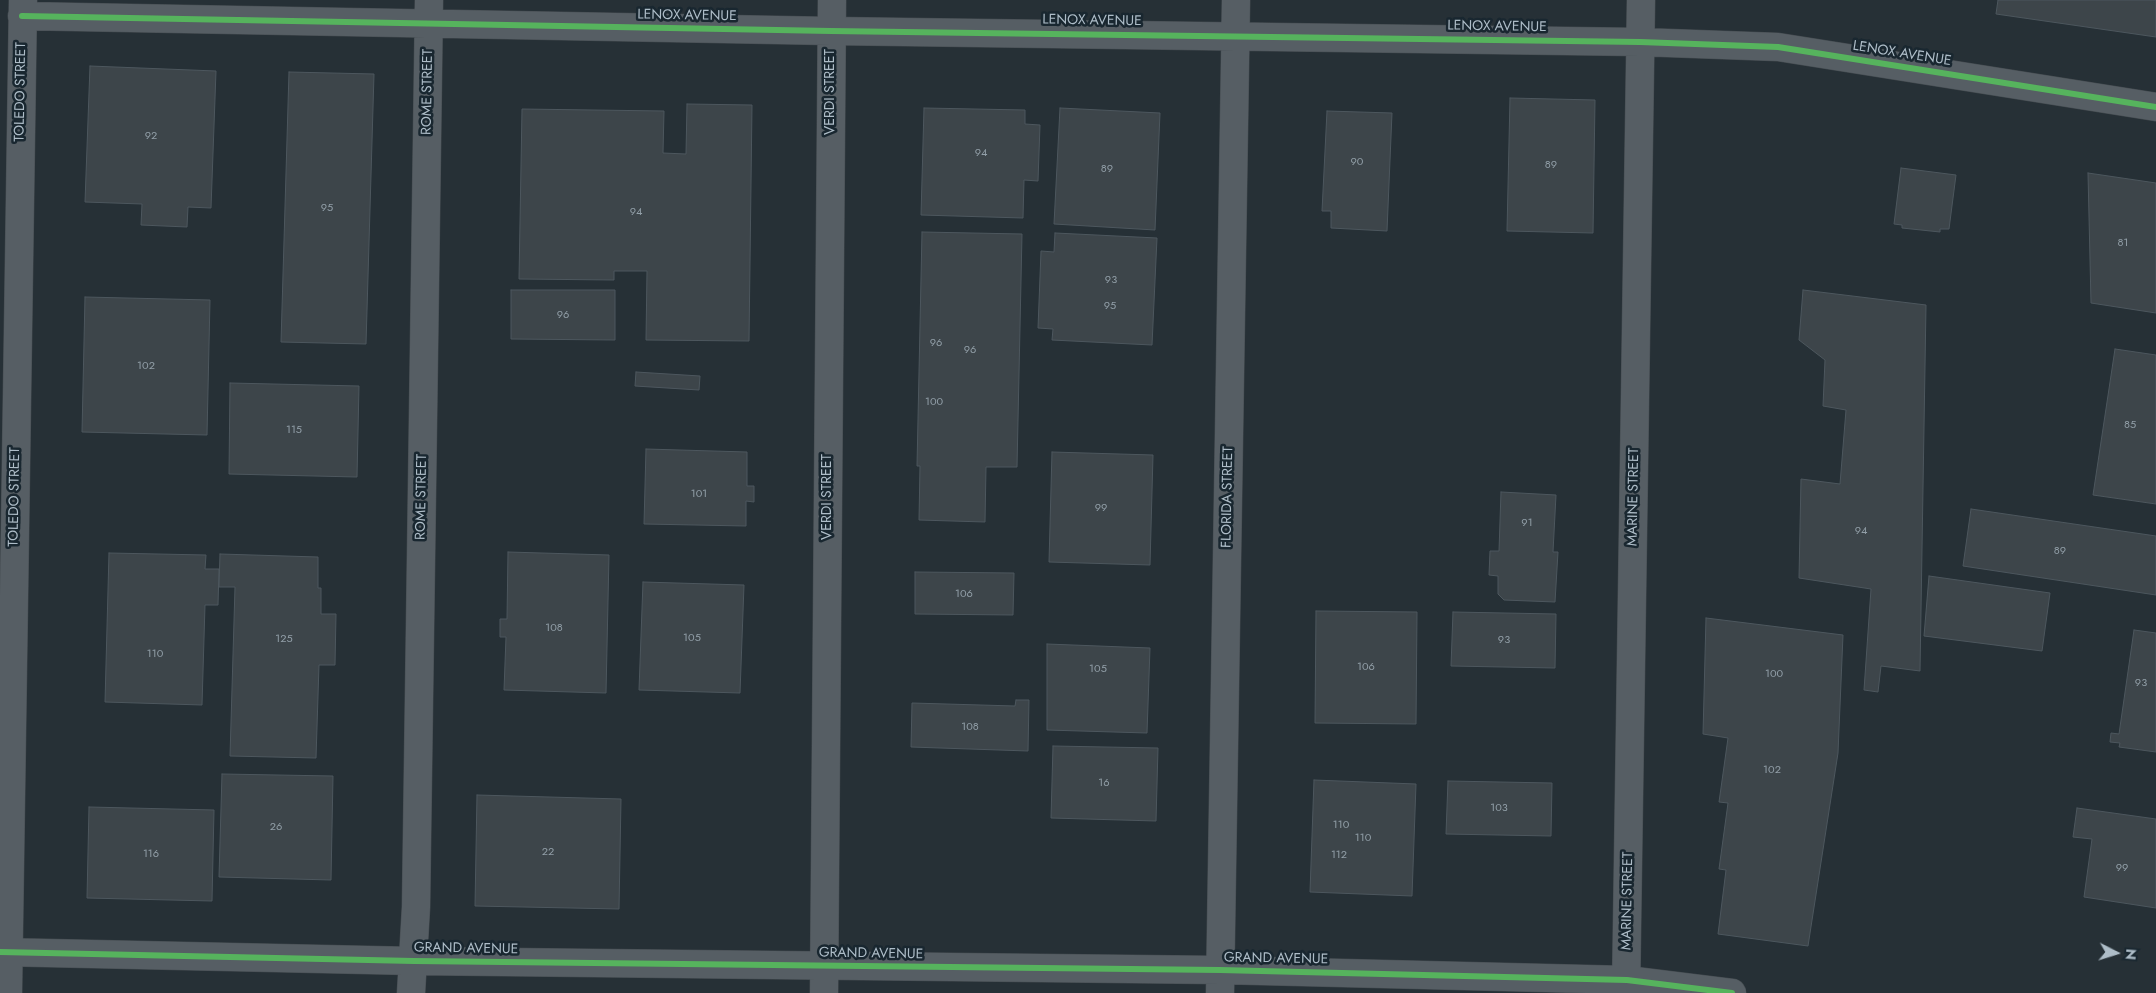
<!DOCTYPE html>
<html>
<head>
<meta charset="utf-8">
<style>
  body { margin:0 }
  #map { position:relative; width:2156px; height:993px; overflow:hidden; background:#263036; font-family:Jost,sans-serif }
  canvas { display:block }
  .north { position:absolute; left:2091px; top:928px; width:50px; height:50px; -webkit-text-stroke:4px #192730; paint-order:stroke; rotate:95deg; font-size:14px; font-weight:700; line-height:20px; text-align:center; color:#aebdc8 }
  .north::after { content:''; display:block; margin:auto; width:18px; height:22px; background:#aebdc8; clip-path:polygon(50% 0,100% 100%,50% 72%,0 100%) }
</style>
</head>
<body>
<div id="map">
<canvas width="2156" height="993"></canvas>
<div class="north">N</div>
</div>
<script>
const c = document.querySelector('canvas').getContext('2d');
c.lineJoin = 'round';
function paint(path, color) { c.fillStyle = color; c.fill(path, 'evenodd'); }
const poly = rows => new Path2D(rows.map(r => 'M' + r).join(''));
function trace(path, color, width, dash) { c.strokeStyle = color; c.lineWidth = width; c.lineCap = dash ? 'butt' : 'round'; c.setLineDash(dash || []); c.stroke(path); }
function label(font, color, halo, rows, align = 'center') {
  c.font = font + ' Jost,sans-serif'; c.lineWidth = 5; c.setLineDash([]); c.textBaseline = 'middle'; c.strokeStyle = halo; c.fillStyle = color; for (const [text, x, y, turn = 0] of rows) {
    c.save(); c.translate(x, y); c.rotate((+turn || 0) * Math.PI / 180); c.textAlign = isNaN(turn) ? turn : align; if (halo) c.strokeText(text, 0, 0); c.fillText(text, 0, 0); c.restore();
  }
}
const building = poly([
  [1998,0,2156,0,2156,37,1996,14,1998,0],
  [90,66,216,71,211,208,188,207,187,227,141,225,142,204,85,202,90,66],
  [289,72,374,74,366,344,281,342,289,72],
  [1510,98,1595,100,1593,233,1507,231,1510,98],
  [687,104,752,105,749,341,646,340,647,271,614,271,614,280,519,279,522,109,664,111,663,153,686,154,687,104],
  [924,108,1025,110,1025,124,1040,125,1038,181,1024,180,1023,218,921,215,924,108],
  [1060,108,1160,113,1155,230,1054,224,1060,108],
  [1327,111,1392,113,1387,231,1331,228,1331,211,1322,211,1327,111],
  [1901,168,1956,175,1949,229,1940,229,1940,232,1902,228,1902,225,1894,224,1901,168],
  [2088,173,2156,183,2156,313,2091,303,2088,173],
  [922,232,1022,234,1017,467,986,467,985,522,919,520,920,466,917,466,922,232],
  [1055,233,1157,238,1152,345,1052,340,1053,329,1038,328,1041,251,1054,252,1055,233],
  [511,290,615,290,615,340,511,339,511,290],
  [1803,290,1926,305,1920,671,1881,666,1878,692,1864,690,1871,589,1799,578,1801,479,1840,484,1846,410,1823,406,1825,360,1799,340,1803,290],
  [85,297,210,300,207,435,82,432,85,297],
  [2115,349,2156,355,2156,504,2093,495,2115,349],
  [636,372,700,376,699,390,635,386,636,372],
  [230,383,359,386,357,477,229,474,230,383],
  [646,449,747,452,747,486,754,486,754,502,746,501,746,526,644,524,646,449],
  [1052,452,1153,455,1150,565,1049,562,1052,452],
  [1501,492,1556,495,1553,552,1558,552,1555,602,1504,600,1498,594,1498,576,1489,575,1490,551,1499,551,1501,492],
  [1971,509,2156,536,2156,595,1963,566,1971,509],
  [508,552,609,555,606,693,504,690,506,637,500,637,500,619,507,619,508,552],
  [109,553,206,555,205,569,219,569,218,605,205,605,202,705,105,702,109,553],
  [220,554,318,557,318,588,321,588,321,614,336,614,335,665,319,665,316,758,230,756,235,587,219,587,220,554],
  [915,572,1014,573,1013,615,915,614,915,572],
  [1929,576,2050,593,2042,651,1924,636,1929,576],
  [643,582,744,585,740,693,639,690,643,582],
  [1316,611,1417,612,1416,724,1315,723,1316,611],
  [1453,612,1556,614,1555,668,1451,666,1453,612],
  [1706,618,1843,635,1838,753,1808,946,1718,934,1726,870,1719,869,1728,803,1719,802,1728,738,1703,734,1706,618],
  [2134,630,2156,633,2156,752,2119,747,2120,743,2110,742,2111,733,2119,734,2134,630],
  [1047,644,1150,648,1147,733,1047,730,1047,644],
  [1016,700,1029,700,1028,751,911,747,912,703,1015,706,1016,700],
  [1053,746,1158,748,1156,821,1051,818,1053,746],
  [222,774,333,776,331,880,219,877,222,774],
  [1314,780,1416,784,1412,896,1310,892,1314,780],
  [1448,781,1552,783,1551,836,1446,834,1448,781],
  [477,795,621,799,619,909,475,906,477,795],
  [89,807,214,810,212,901,87,898,89,807],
  [2077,808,2156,819,2156,908,2084,897,2092,839,2073,837,2077,808]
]);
const minor = poly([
  [22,16,831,31,1640,42,1778,47,2156,107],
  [0,952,414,961,1220,970,1627,980,1732,993],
  [8,993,23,0],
  [411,993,416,907,429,0],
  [824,993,832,0],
  [1220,993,1236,0],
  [1626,993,1641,0]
]);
const cycleway = poly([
  [22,16,831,31,1640,42,1778,47,2156,107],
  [0,952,414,961,1220,970,1627,980,1732,993]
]);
const numberNames = [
  ["92",151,136],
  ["94",981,153],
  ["90",1357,162],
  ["89",1551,165],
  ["89",1107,169],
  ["95",327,208],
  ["94",636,212],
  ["81",2123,243],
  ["93",1111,280],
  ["95",1110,306],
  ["96",563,315],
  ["96",936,343],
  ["96",970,350],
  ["102",146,366],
  ["100",934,402],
  ["85",2130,425],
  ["115",294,430],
  ["101",699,494],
  ["99",1101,508],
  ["91",1527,523],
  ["94",1861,531],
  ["89",2060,551],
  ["106",964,594],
  ["108",554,628],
  ["105",692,638],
  ["125",284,639],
  ["93",1504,640],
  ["110",155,654],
  ["106",1366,667],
  ["105",1098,669],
  ["100",1774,674],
  ["93",2141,683],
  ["108",970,727],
  ["102",1772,770],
  ["16",1104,783],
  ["103",1499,808],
  ["110",1341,825],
  ["26",276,827],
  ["110",1363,838],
  ["22",548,852],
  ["116",151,854],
  ["112",1339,855],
  ["99",2122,868]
];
const streetNames = [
  ["LENOX AVENUE",687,16,1],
  ["LENOX AVENUE",1092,21,1],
  ["LENOX AVENUE",1497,27,1],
  ["LENOX AVENUE",1902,54,9],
  ["TOLEDO STREET",21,92,-89],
  ["ROME STREET",428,92,-89],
  ["VERDI STREET",831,92,-90],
  ["TOLEDO STREET",15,497,-89],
  ["ROME STREET",422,497,-89],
  ["VERDI STREET",828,497,-90],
  ["FLORIDA STREET",1228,497,-89],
  ["MARINE STREET",1634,497,-89],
  ["MARINE STREET",1628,901,-89],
  ["GRAND AVENUE",466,949,1],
  ["GRAND AVENUE",871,954,1],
  ["GRAND AVENUE",1276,959,1]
];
paint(building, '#3d454a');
trace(building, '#4d575e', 1);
trace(minor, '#444b50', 29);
trace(minor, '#565e64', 28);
trace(cycleway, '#56b35d', 6);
label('11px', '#929fa8', null, numberNames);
label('14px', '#aebdc8', '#192730', streetNames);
</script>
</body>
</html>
